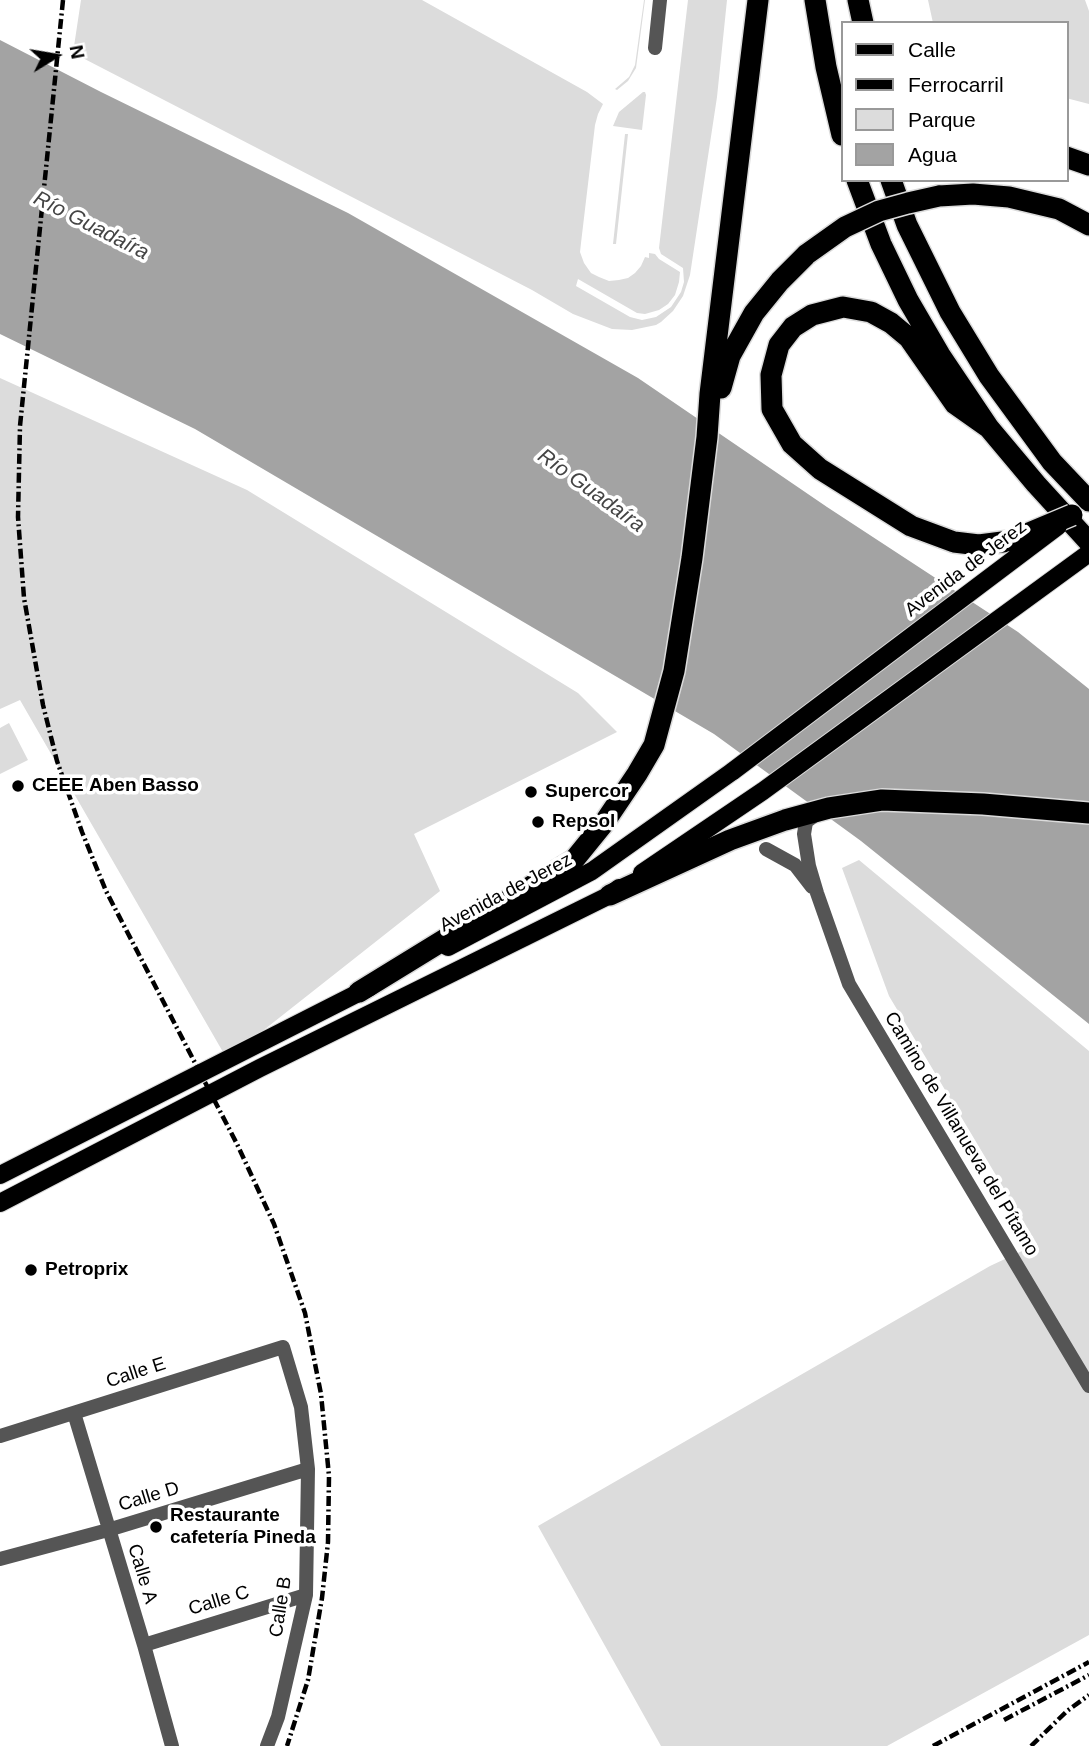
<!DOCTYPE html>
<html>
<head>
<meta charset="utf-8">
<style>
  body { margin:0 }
  #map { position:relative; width:1089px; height:1746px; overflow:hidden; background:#fff; font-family:Arial,sans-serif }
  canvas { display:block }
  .legend { position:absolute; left:841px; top:21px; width:228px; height:161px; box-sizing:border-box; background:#fff; border:2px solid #999; margin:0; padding:9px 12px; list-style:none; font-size:21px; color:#000 }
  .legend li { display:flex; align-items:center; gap:14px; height:35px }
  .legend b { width:35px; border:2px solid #999 }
  .north { position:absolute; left:21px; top:21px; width:70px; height:70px; -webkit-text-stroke:5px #fff; paint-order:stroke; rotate:79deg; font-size:19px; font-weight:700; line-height:28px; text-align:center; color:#000 }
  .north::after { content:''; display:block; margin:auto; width:24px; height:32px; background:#000; clip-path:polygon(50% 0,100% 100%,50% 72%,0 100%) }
</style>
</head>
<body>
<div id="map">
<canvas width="1089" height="1746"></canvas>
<ul class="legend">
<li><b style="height:9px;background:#000"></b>Calle</li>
<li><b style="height:9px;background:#000"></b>Ferrocarril</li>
<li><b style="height:19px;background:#dcdcdc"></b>Parque</li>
<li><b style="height:19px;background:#a3a3a3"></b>Agua</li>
</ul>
<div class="north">N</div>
</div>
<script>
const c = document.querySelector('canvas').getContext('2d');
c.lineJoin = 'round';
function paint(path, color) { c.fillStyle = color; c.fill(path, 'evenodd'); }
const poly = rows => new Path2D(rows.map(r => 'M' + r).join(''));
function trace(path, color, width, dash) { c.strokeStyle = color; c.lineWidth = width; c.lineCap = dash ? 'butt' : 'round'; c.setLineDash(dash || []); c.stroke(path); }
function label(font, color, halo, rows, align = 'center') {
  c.font = font + ' Arial,sans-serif'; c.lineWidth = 7; c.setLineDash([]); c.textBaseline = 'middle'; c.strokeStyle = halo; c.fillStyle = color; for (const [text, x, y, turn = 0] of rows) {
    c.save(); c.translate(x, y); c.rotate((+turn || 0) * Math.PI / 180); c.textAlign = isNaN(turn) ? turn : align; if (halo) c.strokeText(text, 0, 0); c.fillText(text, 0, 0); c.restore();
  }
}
const green = poly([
  [81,0,422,0,587,92,603,104,598,114,595,125,581,243,580,252,584,263,591,273,599,277,609,281,619,280,628,278,635,273,641,266,645,257,649,258,649,253,655,254,659,259,680,272,679,282,675,295,668,304,659,310,645,314,637,313,578,279,576,286,630,317,642,320,656,317,671,307,681,292,684,282,683,268,661,254,659,248,688,0,727,0,717,97,690,275,683,296,673,311,661,322,656,325,632,330,612,329,573,314,532,290,73,53],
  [644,0,645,0,636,68,628,81,617,90,615,89,629,77,635,65],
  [928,0,1085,0,1089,11,1089,104,1066,98,1066,23,933,23],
  [643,92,645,92,646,95,642,130,613,126,619,112],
  [625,134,628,134,616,244,613,244],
  [0,378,247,490,578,693,617,732,414,834,440,891,227,1059,20,700,0,709],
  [9,723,28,760,0,774,0,728],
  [859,860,1089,1051,1089,1635,887,1746,661,1746,538,1526,990,1266,1037,1244,889,996,842,868]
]);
const water = poly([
  [0,40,101,92,348,213,638,378,827,507,1018,632,1089,689,1089,1024,861,841,714,734,195,429,0,334]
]);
const minor = poly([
  [655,48,660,0],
  [819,812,806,822,804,834,809,866,817,893,849,984,1089,1386],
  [766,849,795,865,812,887],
  [74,1413,144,1645,172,1746],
  [0,1436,283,1347,301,1407,308,1469,306,1595,278,1717,267,1746],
  [0,1559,108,1530,308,1469],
  [144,1645,306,1595]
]);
const primary = poly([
  [642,873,763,791,1089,553],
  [448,947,592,871,733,771],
  [0,1175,370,987],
  [0,1203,260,1068,610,895,619,888]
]);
const motorway = poly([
  [815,0,826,67,842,135],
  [858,0,863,23],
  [1066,157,1089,165],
  [857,180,881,244,908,300,940,355,989,428,1036,484,1089,542],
  [891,180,907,225,950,312,989,376,1052,462,1089,501],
  [939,196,973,194,1009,197,1059,209,1089,225],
  [721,388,730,356,754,313,780,281,807,254],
  [989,428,955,404,909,338,891,323,871,312,843,307,812,315,793,327,779,345,771,375,772,409,792,444,820,469,911,526,954,542,979,545,1010,541],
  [610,895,730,840,785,820,829,808,882,800,983,804,1089,813],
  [359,992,574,860,604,823,637,774,654,745,674,671,692,558,707,437,710,394,758,0]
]);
const rail = poly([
  [63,0,20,426,18,517,24,598,43,705,57,761,82,832,106,891,237,1144,274,1224,305,1313,321,1394,329,1476,328,1542,322,1598,308,1680,287,1746],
  [1004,1720,1089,1675],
  [933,1746,1089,1662],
  [1031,1746,1067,1711,1089,1695]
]);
const primaryBridge = poly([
  [733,771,1058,526]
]);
const motorwayBridge = poly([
  [807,254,845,227,879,211,908,203,939,196],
  [1010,541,1072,515]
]);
const markers = [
  [18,786,7,"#000"],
  [531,792,7,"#000"],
  [538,822,7,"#000"],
  [31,1270,7,"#000"],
  [156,1527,7,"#000"]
];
const streetNames = [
  ["Avenida de Jerez",966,569,-37],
  ["Avenida de Jerez",506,893,-28],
  ["Camino de Villanueva del Pítamo",961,1134,59],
  ["Calle E",136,1373,-18],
  ["Calle D",149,1497,-17],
  ["Calle A",142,1574,73],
  ["Calle C",219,1601,-17],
  ["Calle B",281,1607,-81]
];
const poiNames = [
  ["CEEE Aben Basso",32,786],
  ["Supercor",545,792],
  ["Repsol",552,822],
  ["Petroprix",45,1270],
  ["Restaurante",170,1516],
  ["cafetería Pineda",170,1538]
];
const waterNames = [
  ["Río Guadaíra",91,226,27],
  ["Río Guadaíra",591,491,36]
];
paint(green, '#dcdcdc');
paint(water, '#a3a3a3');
trace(primary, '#dbdbdb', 20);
trace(motorway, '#dbdbdb', 24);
trace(minor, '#555', 14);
trace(primary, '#000', 18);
trace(motorway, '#000', 21);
trace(rail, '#000', 4.5, [10, 3.5, 2, 3.5]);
trace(primaryBridge, '#dbdbdb', 20, []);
trace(motorwayBridge, '#dbdbdb', 24, []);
trace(primaryBridge, '#000', 18);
trace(motorwayBridge, '#000', 21);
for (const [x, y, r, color] of markers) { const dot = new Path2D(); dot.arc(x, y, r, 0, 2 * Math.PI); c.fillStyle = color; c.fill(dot); trace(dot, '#fff', 2.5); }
label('19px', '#000', '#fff', streetNames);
label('bold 19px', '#000', '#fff', poiNames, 'left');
label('italic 21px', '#444', '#fff', waterNames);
</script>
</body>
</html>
